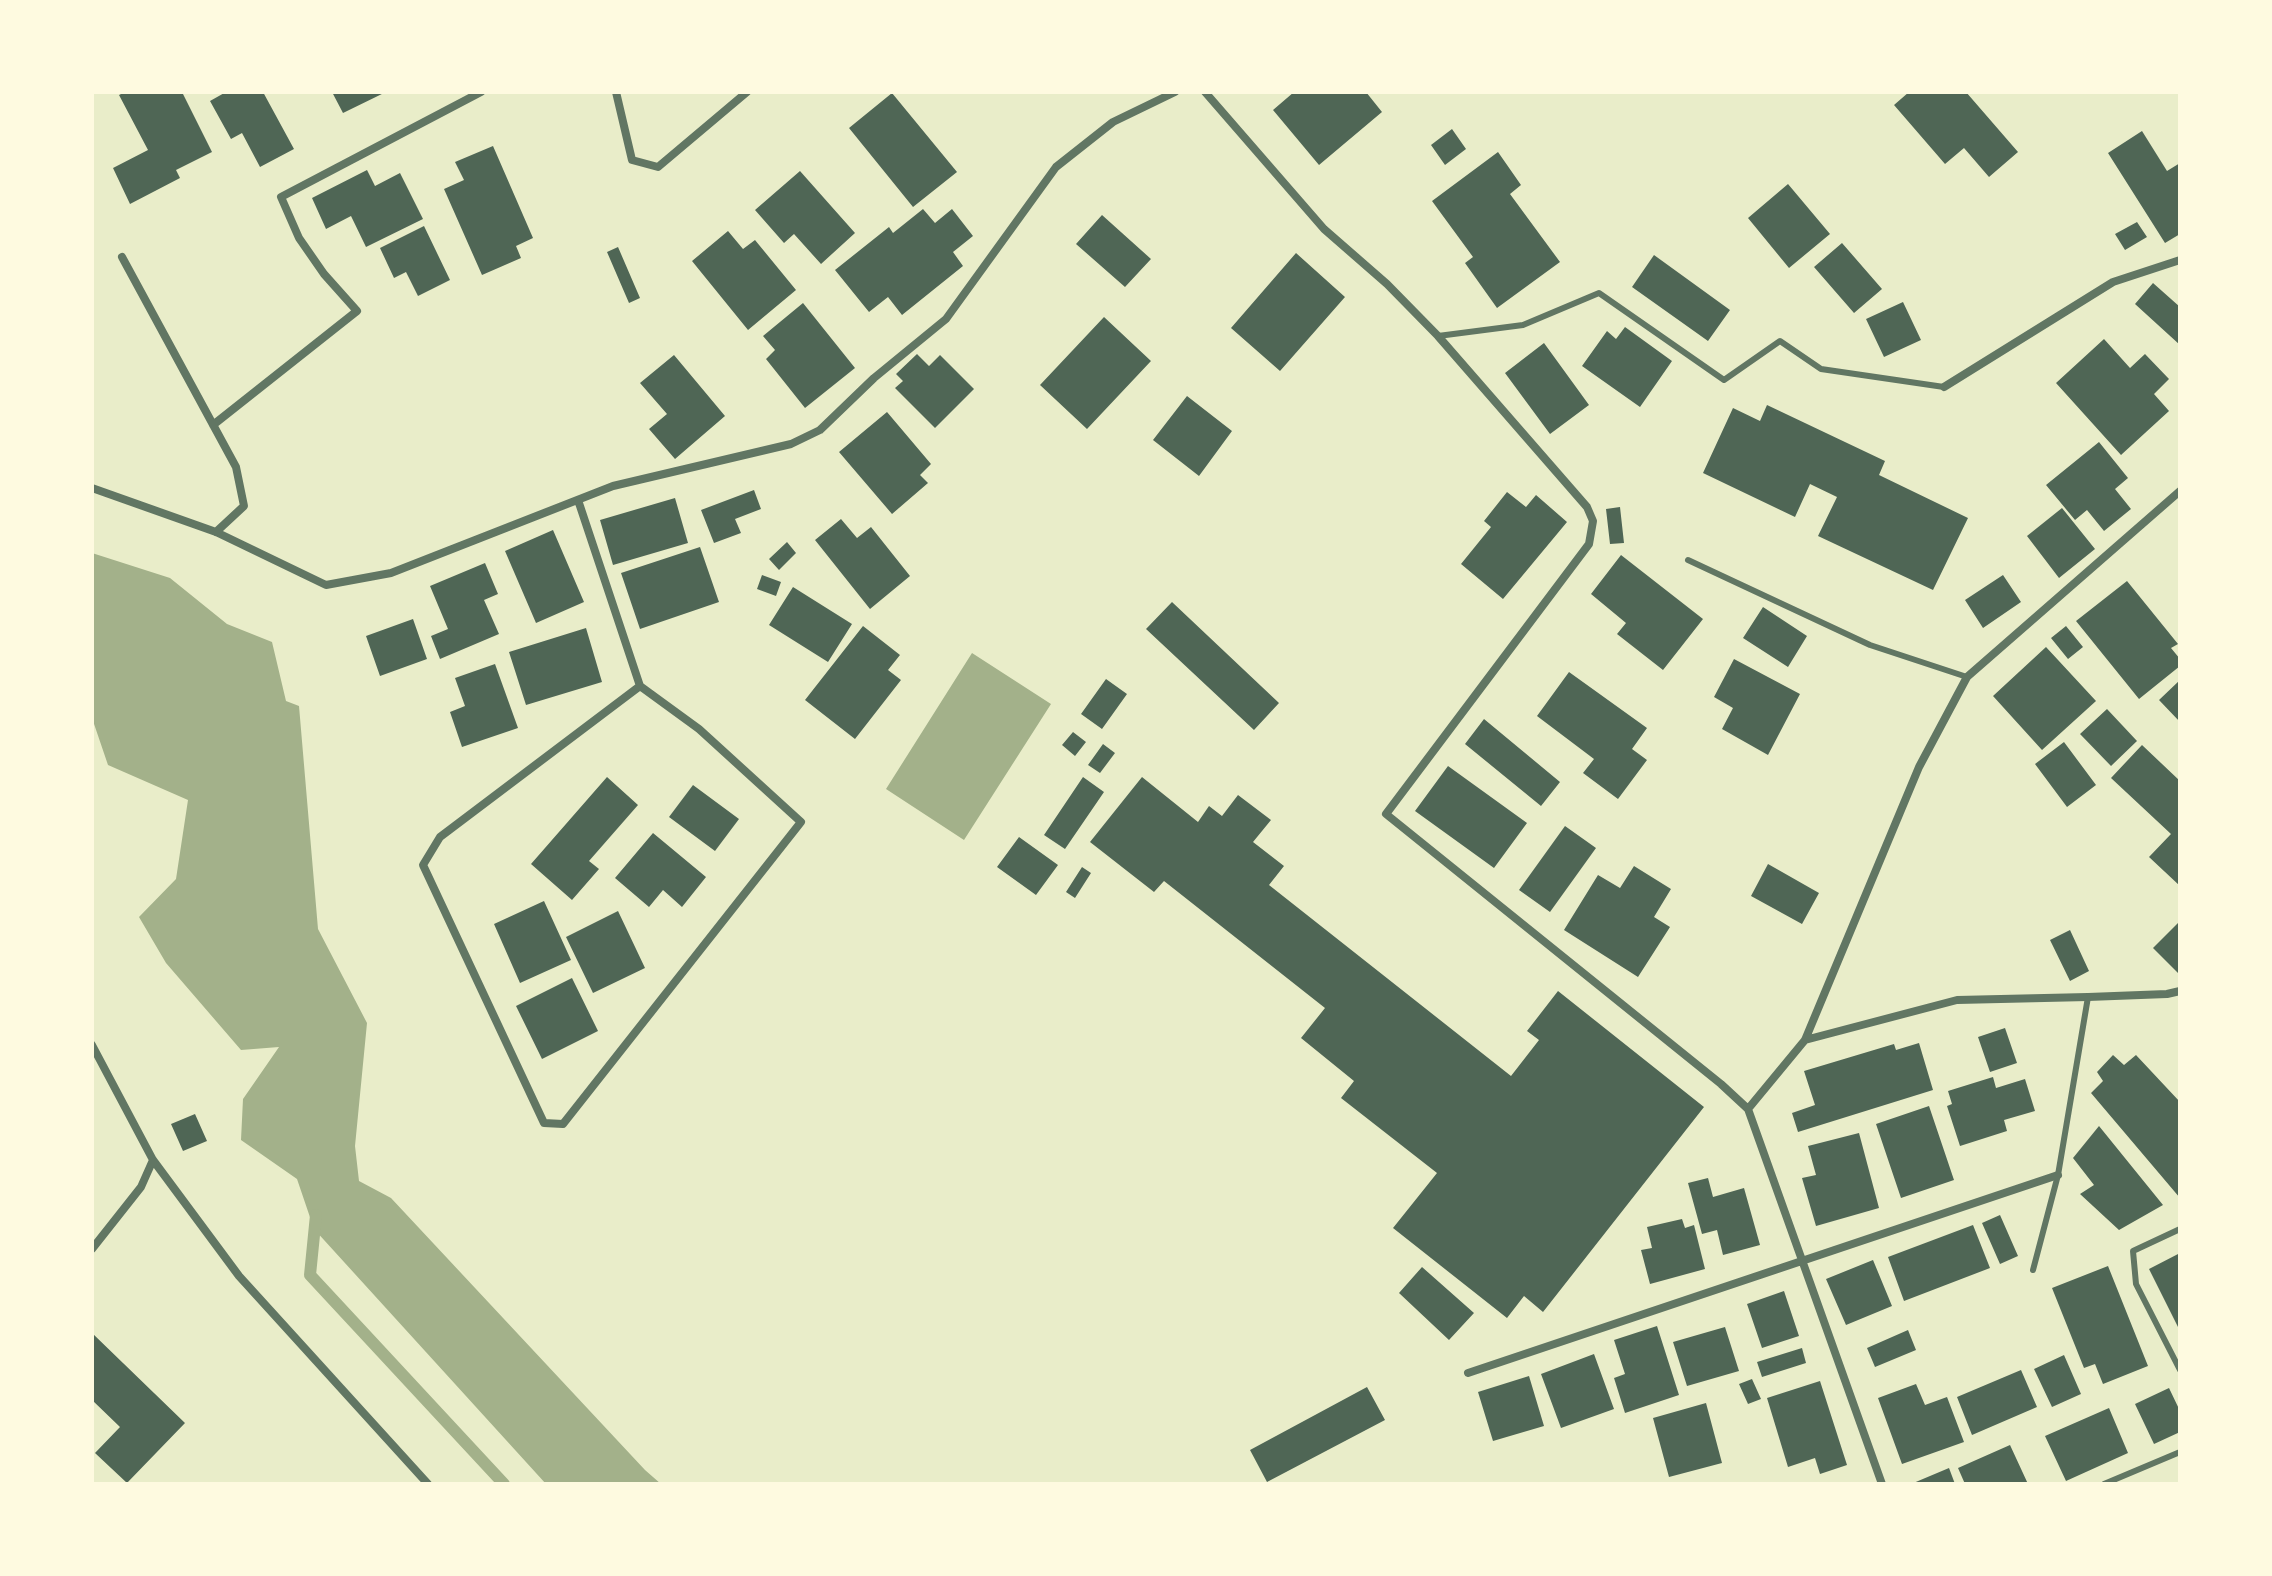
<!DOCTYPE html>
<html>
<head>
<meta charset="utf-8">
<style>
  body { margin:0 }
  #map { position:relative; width:2272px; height:1576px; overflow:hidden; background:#e9edc9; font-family:"Playfair Display",serif }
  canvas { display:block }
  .frame { position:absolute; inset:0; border:94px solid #fefae0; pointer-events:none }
</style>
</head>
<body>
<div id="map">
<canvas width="2272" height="1576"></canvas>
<div class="frame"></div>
</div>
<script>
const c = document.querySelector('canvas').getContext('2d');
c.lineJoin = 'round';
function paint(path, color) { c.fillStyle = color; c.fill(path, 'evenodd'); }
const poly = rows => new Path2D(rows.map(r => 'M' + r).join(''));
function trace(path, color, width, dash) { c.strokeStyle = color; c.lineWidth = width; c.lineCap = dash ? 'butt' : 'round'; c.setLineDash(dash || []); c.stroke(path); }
const water = poly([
  [92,553,170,578,227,624,272,642,286,701,299,706,318,929,367,1023,355,1146,359,1181,391,1198,645,1470,661,1484,546,1484,314,1229,297,1179,241,1140,243,1099,279,1047,241,1050,166,963,139,917,176,879,188,800,108,765,92,718],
  [972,653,1051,704,964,840,886,789]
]);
const stream = poly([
  [316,1215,310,1275,504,1484]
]);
const building = poly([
  [125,92,182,92,212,152,176,170,180,178,130,204,113,168,148,150,119,95],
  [226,92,263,92,294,149,260,167,242,133,231,139,210,101],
  [332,92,386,92,343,113],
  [1294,92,1366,92,1382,112,1319,165,1273,110],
  [1909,92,1966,92,2018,152,1989,177,1964,148,1945,164,1894,105],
  [892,93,957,172,913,207,849,128],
  [1452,129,1466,149,1445,165,1431,145],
  [2142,131,2167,171,2180,163,2180,234,2165,243,2108,153],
  [493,146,533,238,516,246,521,258,482,275,444,189,464,180,455,162],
  [1498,152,1521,185,1510,194,1560,262,1497,308,1465,263,1473,257,1432,201],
  [367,170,375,186,400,173,423,219,366,247,351,216,326,229,312,198],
  [800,171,855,233,821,264,794,234,784,243,755,210],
  [1788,184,1830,234,1789,268,1748,218],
  [923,209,935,223,952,209,973,236,953,252,963,266,902,315,888,297,869,312,835,270,889,227,893,233],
  [1102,215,1151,259,1125,287,1076,244],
  [2137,222,2147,237,2125,250,2115,234],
  [424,226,450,280,418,296,406,272,394,278,380,248],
  [728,231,743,249,755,240,796,290,748,330,692,261],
  [1842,243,1882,289,1854,313,1814,267],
  [618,247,640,298,629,303,607,252],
  [1296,253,1345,297,1280,371,1231,328],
  [1654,255,1730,310,1708,341,1632,287],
  [2153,283,2180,307,2180,345,2135,304],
  [1903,302,1921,340,1884,357,1866,319],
  [803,303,855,368,805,408,766,359,775,350,763,336],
  [1104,317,1151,361,1087,429,1040,385],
  [1625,327,1672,361,1640,407,1582,366,1607,331,1616,339],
  [2104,339,2130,368,2145,354,2169,379,2154,394,2169,411,2121,455,2056,383],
  [1544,343,1589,405,1550,434,1505,373],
  [917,354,929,366,940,355,974,389,935,428,895,388,903,381,896,374],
  [674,355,725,416,675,459,649,429,667,414,640,383],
  [1187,396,1232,431,1199,476,1153,440],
  [1767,405,1885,461,1879,475,1968,518,1933,590,1818,536,1837,497,1810,484,1795,517,1703,473,1733,408,1760,421],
  [887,412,931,464,920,475,928,483,892,514,839,452],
  [2099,442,2128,478,2115,489,2131,509,2104,531,2087,510,2075,520,2046,485],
  [754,490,761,509,735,519,741,533,714,543,701,510],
  [1507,492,1526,507,1536,495,1567,522,1503,599,1461,564,1491,527,1484,521],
  [675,498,688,543,613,565,600,520],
  [1620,507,1624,543,1610,544,1606,509],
  [2062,508,2095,549,2059,578,2027,536],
  [841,519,857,538,871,527,910,576,870,609,815,540],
  [553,530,584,602,536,623,505,551],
  [787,542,796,553,779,570,769,559],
  [700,547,719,602,640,629,621,573],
  [1621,555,1703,619,1663,670,1617,634,1626,623,1591,594],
  [485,563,498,594,484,600,499,634,440,659,431,636,448,629,430,586],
  [762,575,781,582,776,596,757,589],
  [2003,575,2021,602,1983,628,1965,600],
  [2127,581,2178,644,2171,648,2180,659,2180,666,2139,699,2076,621],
  [793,587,852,624,828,662,769,625],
  [1172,602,1279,703,1254,730,1146,629],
  [1763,607,1807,636,1788,667,1743,638],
  [413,619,427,659,380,676,366,636],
  [863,626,900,655,888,670,901,680,855,739,805,700],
  [2066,626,2083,647,2068,659,2051,638],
  [586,628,602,682,526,705,509,652],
  [2046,647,2096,701,2042,750,1993,696],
  [1734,659,1800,694,1768,755,1722,729,1733,708,1714,697],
  [495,664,518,728,462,747,450,712,465,706,455,678],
  [1569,672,1647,728,1632,749,1647,760,1618,799,1583,773,1594,759,1537,716],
  [1106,679,1127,694,1102,729,1081,714],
  [2180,680,2180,722,2159,700],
  [2107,709,2137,741,2111,766,2080,734],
  [1484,719,1560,782,1541,806,1465,744],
  [1073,732,1086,742,1075,756,1062,745],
  [2064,742,2096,785,2067,807,2035,764],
  [1103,744,1115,753,1100,773,1088,765],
  [2142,745,2180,781,2180,886,2149,857,2171,834,2111,778],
  [1448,766,1527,823,1494,868,1415,811],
  [607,777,638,805,589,861,599,869,572,900,531,864],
  [1083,777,1104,792,1065,849,1044,835],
  [1142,777,1198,822,1209,806,1222,816,1238,795,1271,820,1253,842,1284,866,1269,885,1511,1076,1539,1040,1527,1031,1558,991,1704,1107,1543,1312,1524,1296,1507,1318,1393,1228,1437,1173,1341,1098,1354,1081,1301,1038,1325,1008,1164,881,1154,892,1090,842],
  [693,785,739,819,715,851,669,817],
  [1565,826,1596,848,1550,912,1519,890],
  [653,833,706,877,682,907,663,890,649,907,615,878],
  [1019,837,1058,865,1036,895,997,867],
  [1768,864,1819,893,1802,924,1751,896],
  [1634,866,1671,889,1654,917,1670,927,1638,977,1564,930,1598,875,1620,888],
  [1082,867,1091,873,1075,898,1066,892],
  [544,901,571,960,520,983,494,924],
  [618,911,645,968,593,993,566,937],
  [2180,921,2180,975,2153,948],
  [2070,930,2089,971,2070,981,2050,940],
  [572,978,598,1031,542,1059,516,1006],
  [2005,1028,2017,1063,1990,1072,1978,1037],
  [1919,1043,1933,1090,1798,1132,1792,1113,1815,1105,1804,1071,1894,1044,1896,1050],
  [2113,1055,2124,1065,2136,1055,2180,1102,2180,1198,2091,1093,2103,1081,2097,1072],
  [1993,1077,1996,1088,2025,1079,2035,1111,2004,1120,2007,1131,1960,1146,1947,1106,1952,1104,1948,1091],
  [1929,1106,1954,1180,1901,1198,1876,1124],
  [195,1114,207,1141,183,1151,171,1124],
  [2099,1126,2163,1205,2119,1230,2080,1194,2094,1185,2073,1158],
  [1859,1133,1879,1208,1816,1226,1802,1178,1816,1175,1808,1146],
  [1708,1178,1713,1197,1744,1188,1760,1245,1723,1255,1717,1230,1702,1234,1688,1183],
  [2000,1215,2018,1256,2000,1264,1982,1223],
  [1682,1219,1685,1228,1694,1225,1705,1269,1650,1284,1641,1250,1652,1248,1647,1227],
  [1973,1225,1990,1268,1904,1301,1888,1257],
  [2180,1253,2180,1331,2149,1269],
  [1873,1260,1892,1306,1846,1325,1826,1279],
  [2108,1266,2148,1366,2103,1384,2095,1364,2084,1368,2052,1288],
  [1422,1267,1474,1313,1449,1340,1399,1293],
  [1784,1291,1799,1336,1762,1348,1747,1304],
  [1657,1326,1679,1395,1625,1413,1614,1378,1625,1374,1614,1340],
  [1725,1327,1739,1371,1687,1386,1673,1342],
  [1908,1330,1916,1350,1875,1367,1867,1348],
  [92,1333,185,1423,127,1483,95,1453,120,1427,92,1400],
  [1802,1348,1806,1363,1762,1377,1757,1362],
  [1594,1354,1614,1409,1561,1428,1541,1374],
  [2064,1355,2081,1394,2052,1407,2034,1369],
  [2021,1370,2037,1407,1972,1435,1957,1397],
  [1529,1376,1544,1426,1493,1441,1478,1392],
  [1752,1379,1761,1399,1748,1404,1739,1384],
  [1820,1381,1847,1465,1820,1474,1815,1458,1788,1467,1767,1398],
  [1916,1384,1925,1405,1947,1397,1964,1442,1902,1464,1878,1398],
  [1367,1387,1385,1420,1267,1482,1250,1450],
  [2169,1388,2180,1411,2180,1432,2154,1444,2135,1404],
  [1706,1403,1722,1463,1669,1477,1653,1418],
  [2109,1408,2128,1453,2066,1481,2045,1436],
  [2010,1445,2028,1484,1965,1484,1958,1468],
  [1949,1468,1955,1484,1911,1484]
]);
const service = poly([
  [1438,336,1523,325,1599,293,1724,380,1780,341,1821,369,1944,387],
  [1688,560,1870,645,1967,677],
  [2180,1229,2133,1251,2136,1284,2180,1370],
  [2033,1270,2058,1175,2088,997],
  [2104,1484,2180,1452]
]);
const minor = poly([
  [616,92,632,160,658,167,747,92],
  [1205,92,1324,229,1387,284,1438,336,1587,507,1593,521,1589,544,1386,814,1721,1084,1748,1109,1882,1484],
  [122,257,236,467,244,506,216,532],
  [1944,387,2113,282,2180,260],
  [213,425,357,311,324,274,299,238,281,197,481,92],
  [92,488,216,532,326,585,391,573,613,486,791,444,820,430,874,378,946,319,1056,167,1113,122,1175,92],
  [578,500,640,686,699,729,801,822,563,1124,544,1123,423,865,440,837,640,686],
  [1805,1040,1957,1000,2088,997,2167,994,2180,991],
  [92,1045,153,1160,239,1276,428,1484],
  [1748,1109,1805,1040,1919,767,1967,677,2180,491],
  [92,1249,141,1187,153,1160],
  [1468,1373,2058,1175]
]);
paint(water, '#a3b18a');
trace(stream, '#a3b18a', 12);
paint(building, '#4f6655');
trace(service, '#617663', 6);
trace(minor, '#617663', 8);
</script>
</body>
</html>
